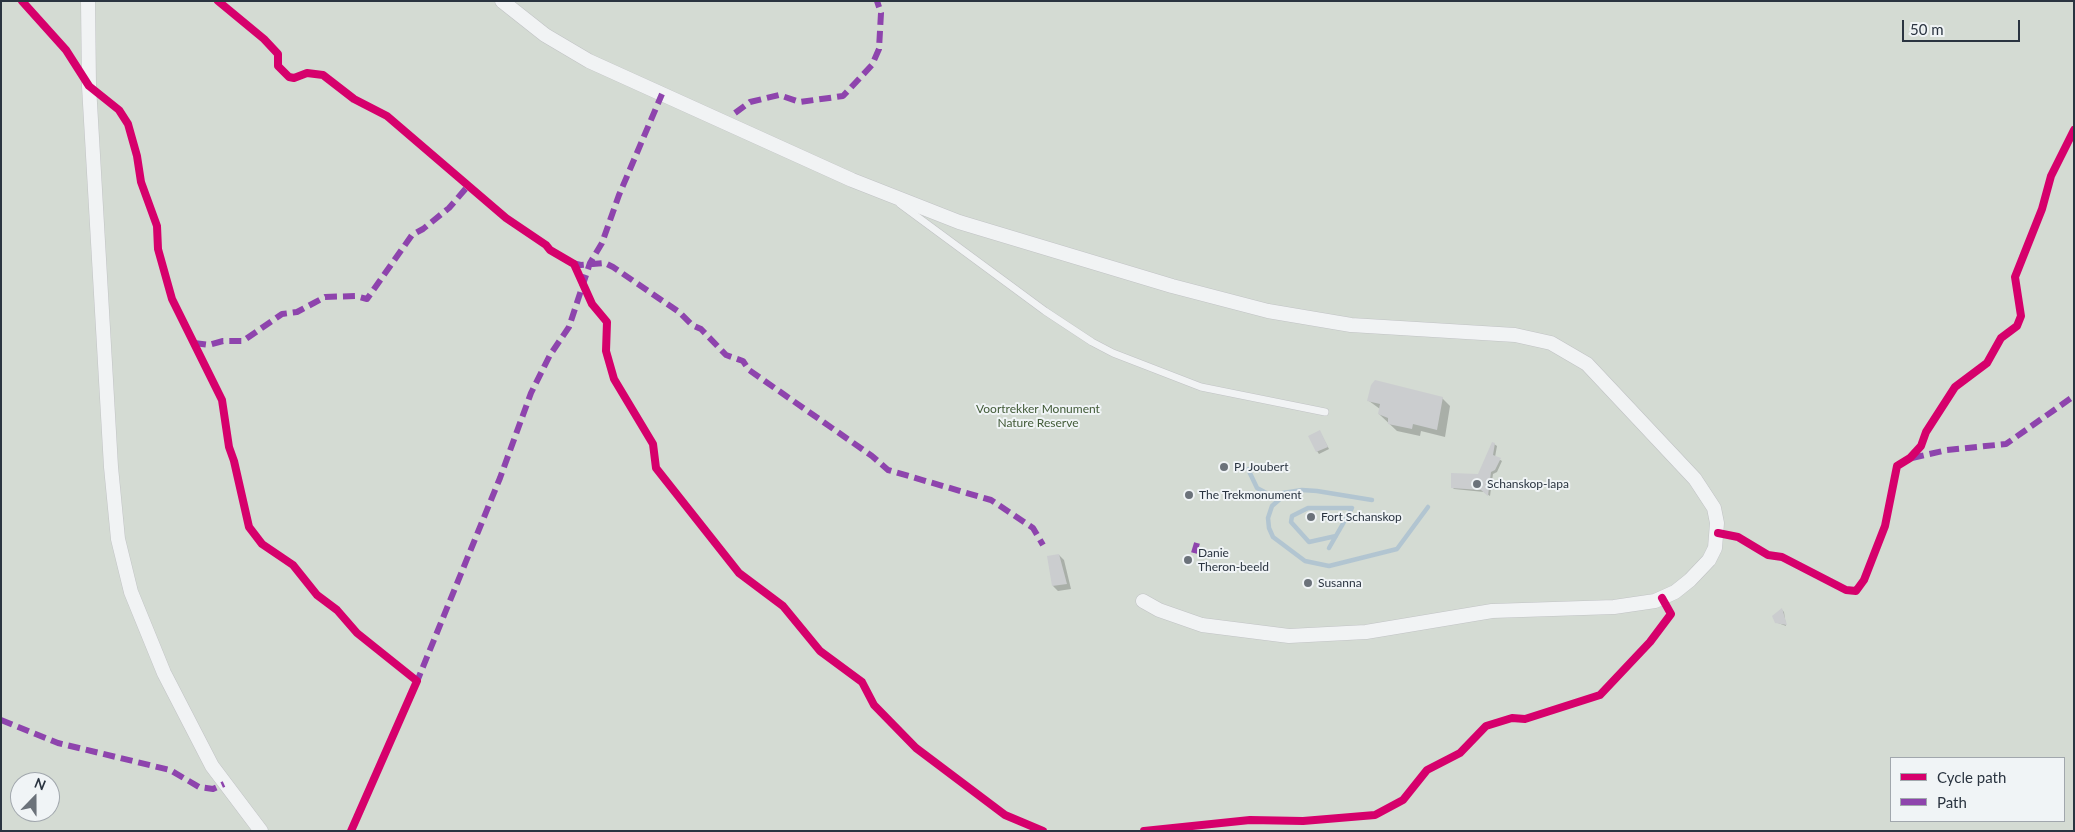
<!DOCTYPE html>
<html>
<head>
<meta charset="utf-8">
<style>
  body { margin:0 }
  #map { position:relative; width:2075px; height:832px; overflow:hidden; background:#e3e5e7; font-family:Lato,sans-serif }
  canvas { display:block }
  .frame { position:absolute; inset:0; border:2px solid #2a3440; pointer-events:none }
  .legend { position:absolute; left:1890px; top:757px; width:175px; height:65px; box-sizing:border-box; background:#f0f4f6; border:1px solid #a1a7ad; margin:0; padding:6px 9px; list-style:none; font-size:15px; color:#2a3440 }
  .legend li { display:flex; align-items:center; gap:10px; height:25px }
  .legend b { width:25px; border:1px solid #a1a7ad }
  .north { position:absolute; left:10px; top:772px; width:50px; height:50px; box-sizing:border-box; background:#f0f4f6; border:1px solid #a1a7ad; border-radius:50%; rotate:22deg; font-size:14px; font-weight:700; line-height:20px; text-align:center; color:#2a3440 }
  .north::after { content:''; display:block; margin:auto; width:18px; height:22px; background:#6b727a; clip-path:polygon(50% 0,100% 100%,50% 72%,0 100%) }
  .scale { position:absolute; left:1902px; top:20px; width:118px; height:22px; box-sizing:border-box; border:2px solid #2a3440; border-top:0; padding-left:6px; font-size:15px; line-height:18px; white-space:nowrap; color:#2a3440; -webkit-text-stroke:4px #f0f4f6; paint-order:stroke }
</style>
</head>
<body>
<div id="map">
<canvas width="2075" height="832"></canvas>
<div class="frame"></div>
<ul class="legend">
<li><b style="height:6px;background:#d6006c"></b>Cycle path</li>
<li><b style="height:6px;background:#8e44ad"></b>Path</li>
</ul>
<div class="north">N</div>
<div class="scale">50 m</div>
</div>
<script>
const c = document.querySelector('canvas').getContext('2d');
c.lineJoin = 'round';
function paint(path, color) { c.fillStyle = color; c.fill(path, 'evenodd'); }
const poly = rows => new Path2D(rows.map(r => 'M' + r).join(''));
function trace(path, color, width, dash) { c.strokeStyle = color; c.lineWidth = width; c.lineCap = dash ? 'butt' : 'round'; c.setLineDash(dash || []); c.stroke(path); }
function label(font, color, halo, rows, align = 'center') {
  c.font = font + ' Lato,sans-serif'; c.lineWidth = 4; c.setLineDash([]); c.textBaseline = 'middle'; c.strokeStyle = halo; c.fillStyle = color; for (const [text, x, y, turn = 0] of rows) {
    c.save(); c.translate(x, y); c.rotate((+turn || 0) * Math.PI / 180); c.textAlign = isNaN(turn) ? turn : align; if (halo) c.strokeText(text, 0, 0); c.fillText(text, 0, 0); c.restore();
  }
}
const green = poly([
  [1,1,2074,1,2074,831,1,831],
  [1891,758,2064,758,2064,821,1891,821],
  [20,782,50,782,50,812,20,812]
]);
const shadow = poly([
  [1442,398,1450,406,1445,437,1421,431,1420,436,1397,431,1379,414,1380,409,1369,401],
  [1320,432,1329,449,1319,454,1317,451],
  [1494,444,1497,446,1495,457,1502,461,1497,472,1493,474,1490,496,1484,492,1454,489,1452,487,1479,475],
  [1059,555,1064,560,1071,589,1058,591,1053,586,1049,557],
  [1782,610,1784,612,1786,626,1778,623]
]);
const stream = poly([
  [1248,469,1257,488,1270,495,1302,490,1317,491,1372,500],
  [1280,499,1272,506,1268,518,1269,528,1273,537,1305,561,1329,566,1397,549,1428,507],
  [1329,548,1352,508,1308,508,1292,516,1291,522,1309,542,1336,536]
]);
const building = poly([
  [1375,380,1443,397,1437,430,1413,424,1412,429,1388,424,1388,418,1378,414,1380,404,1367,401,1371,385],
  [1320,430,1328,447,1316,452,1308,436],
  [1492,442,1495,443,1493,455,1501,458,1495,470,1491,472,1488,496,1481,490,1451,488,1451,473,1478,474],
  [1059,554,1067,584,1052,586,1047,556],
  [1782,608,1787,625,1775,623,1772,616]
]);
const lane = poly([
  [900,204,1045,311,1092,342,1113,353,1201,387,1325,412]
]);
const street = poly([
  [88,1,89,86,111,467,118,539,131,592,164,673,212,766,261,831],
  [502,1,545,35,589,61,852,180,959,222,1172,286,1268,311,1351,325,1515,335,1551,343,1587,364,1695,479,1714,508,1717,523,1715,548,1709,560,1690,580,1675,592,1655,601,1614,607,1492,611,1366,632,1289,636,1202,625,1159,610,1143,601]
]);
const quiet = poly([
  [735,113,750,102,779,95,800,102,843,96,872,65,879,49,881,13,877,1],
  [572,263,581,265,605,263,613,267,679,312,692,325,701,329,726,355,743,361,749,370,872,456,888,470,991,500,1033,528,1043,545],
  [194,343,209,345,223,341,243,341,282,314,297,312,325,297,356,296,367,299,412,235,423,229,449,208,468,186],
  [1912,458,1947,450,2006,444,2074,396],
  [1194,553,1197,543],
  [416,684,500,478,531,393,550,355,569,327,590,263,602,243,619,195,662,94],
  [1,720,58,743,170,770,199,787,213,789,224,784]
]);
const cycleway = poly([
  [22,1,66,50,89,86,119,110,128,124,137,156,141,182,157,226,158,249,172,299,222,400,229,447,234,461,249,527,262,544,293,565,317,595,337,610,357,633,417,681,351,831],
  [218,1,264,39,278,54,278,66,289,77,294,78,307,73,323,75,354,99,387,116,506,218,546,245,550,250,574,264,592,304,607,322,606,351,614,379,653,444,656,468,739,573,783,606,820,651,862,682,874,705,916,748,1005,815,1043,831],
  [1718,533,1738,537,1768,555,1782,557,1846,590,1856,591,1864,580,1885,526,1897,466,1910,458,1921,446,1926,432,1955,387,1987,363,2001,338,2017,326,2021,316,2015,277,2042,209,2051,176,2074,130],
  [1144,831,1250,820,1303,821,1375,815,1403,800,1427,770,1460,753,1486,726,1512,718,1525,719,1600,695,1650,642,1671,614,1662,598]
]);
const markers = [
  [1224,467,5,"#6b727a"],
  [1477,484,5,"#6b727a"],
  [1189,495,5,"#6b727a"],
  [1311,517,5,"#6b727a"],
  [1188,560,5,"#6b727a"],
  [1308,583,5,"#6b727a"]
];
const parkNames = [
  ["Voortrekker Monument",1038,409],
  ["Nature Reserve",1038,423]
];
const poiNames = [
  ["PJ Joubert",1234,467],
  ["Schanskop-lapa",1487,484],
  ["The Trekmonument",1199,495],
  ["Fort Schanskop",1321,517],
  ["Danie",1198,553],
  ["Theron-beeld",1198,567],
  ["Susanna",1318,583]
];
paint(green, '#d4dbd3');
paint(shadow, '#0003');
trace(stream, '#b2c5d1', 4.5);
paint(building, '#cbcdcf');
trace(lane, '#c1c3c5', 8);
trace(street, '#c1c3c5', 15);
trace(lane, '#f1f3f4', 7);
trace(street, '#f1f3f4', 14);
trace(quiet, '#8e44ad', 6, [12, 6]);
trace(cycleway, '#d6006c', 8);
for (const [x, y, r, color] of markers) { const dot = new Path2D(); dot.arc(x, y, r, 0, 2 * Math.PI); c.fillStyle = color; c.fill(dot); trace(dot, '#f0f4f6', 2); }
label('12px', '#425b38', '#f0f4f6', parkNames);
label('12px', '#2a3440', '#f0f4f6', poiNames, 'left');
</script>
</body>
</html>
